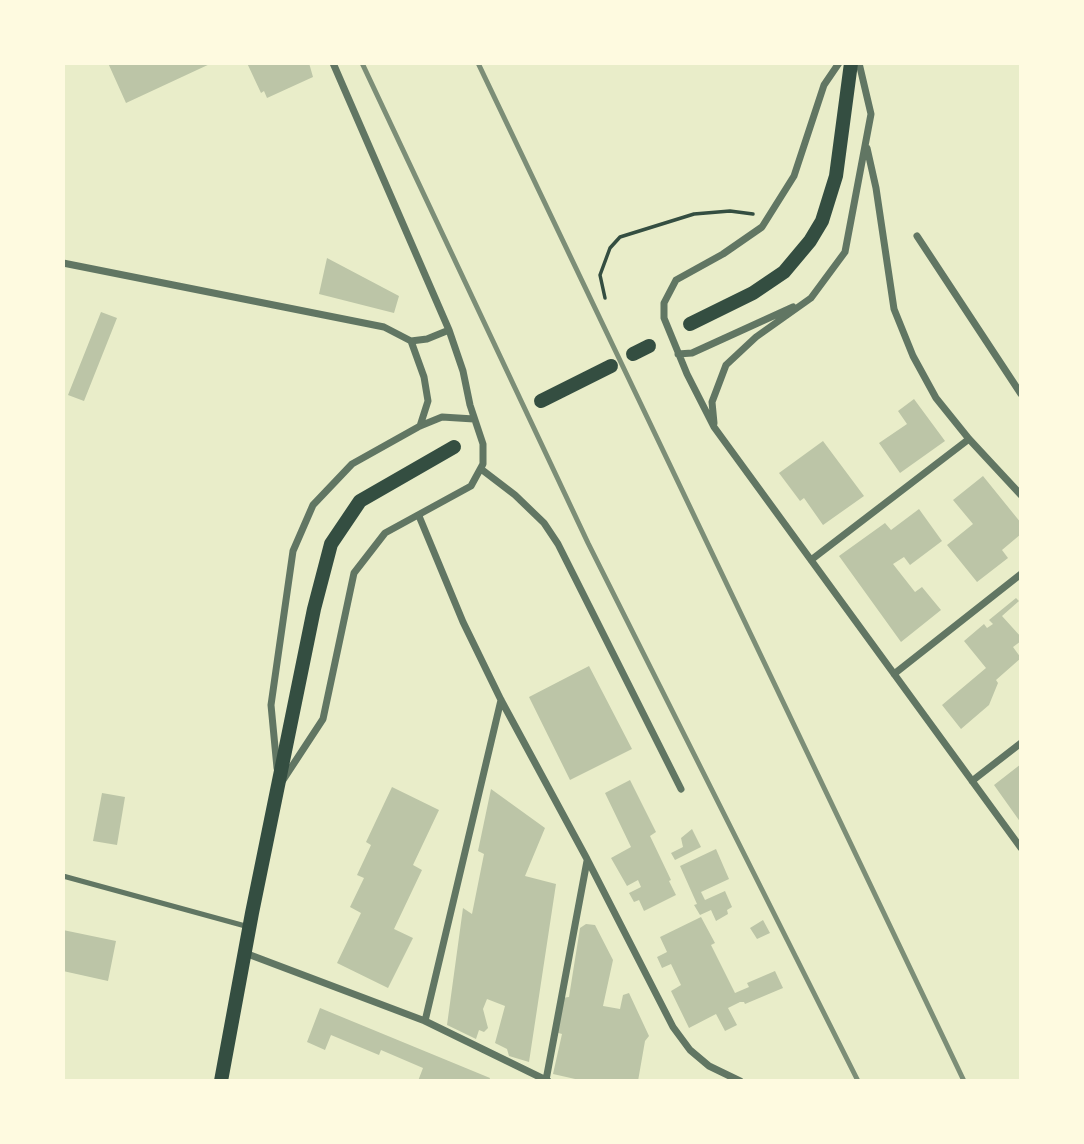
<!DOCTYPE html>
<html>
<head>
<meta charset="utf-8">
<style>
  body { margin:0 }
  #map { position:relative; width:1084px; height:1144px; overflow:hidden; background:#e9edc9; font-family:"Space Grotesk",sans-serif }
  canvas { display:block }
  .frame { position:absolute; inset:0; border:65px solid #fefae0; pointer-events:none }
</style>
</head>
<body>
<div id="map">
<canvas width="1084" height="1144"></canvas>
<div class="frame"></div>
</div>
<script>
const c = document.querySelector('canvas').getContext('2d');
c.lineJoin = 'round';
function paint(path, color) { c.fillStyle = color; c.fill(path, 'evenodd'); }
const poly = rows => new Path2D(rows.map(r => 'M' + r).join(''));
function trace(path, color, width, dash) { c.strokeStyle = color; c.lineWidth = width; c.lineCap = dash ? 'butt' : 'round'; c.setLineDash(dash || []); c.stroke(path); }
const building = poly([
  [108,63,212,63,126,103],
  [247,63,309,63,313,77,267,98,264,91,261,93],
  [327,258,399,296,394,313,319,294],
  [101,312,117,318,84,401,68,395],
  [914,399,945,441,900,473,879,443,907,424,898,411],
  [823,441,864,496,823,525,804,498,800,501,779,473],
  [983,476,1021,523,1021,534,1002,550,1008,558,977,582,947,545,973,524,953,500],
  [919,509,942,541,910,565,904,557,893,564,915,592,922,587,941,610,901,642,839,556,885,523,891,530],
  [1016,598,1019,601,1002,616,1021,637,1021,641,1013,647,1021,658,996,680,998,683,989,705,961,729,942,705,986,668,964,641,984,624,987,628,993,624,989,620],
  [589,666,632,749,570,780,529,697],
  [1021,764,1021,823,994,785],
  [630,780,656,832,650,836,671,880,669,881,676,895,644,911,639,900,634,902,629,893,641,887,638,880,627,886,611,858,631,847,605,793],
  [392,787,439,810,413,865,422,870,394,929,413,938,388,988,337,963,361,913,350,907,364,878,357,875,371,845,366,842],
  [491,789,545,828,525,876,556,884,529,1062,509,1056,507,1049,495,1043,505,1006,487,999,483,1009,488,1028,484,1032,479,1030,476,1039,447,1025,463,908,472,914,484,854,478,851],
  [102,793,125,797,117,845,93,841],
  [692,829,701,847,675,860,671,853,683,847,681,838],
  [716,849,729,879,701,892,705,900,725,891,732,907,727,910,728,914,716,921,711,910,700,915,694,905,697,904,680,866],
  [701,917,715,943,711,945,735,993,749,987,747,983,775,971,783,988,745,1004,744,1002,740,1002,728,1008,737,1025,725,1031,716,1014,689,1028,671,991,681,985,671,964,662,968,657,957,667,952,660,937],
  [763,920,770,933,757,939,750,928],
  [586,924,595,925,613,960,603,1006,620,1009,623,995,629,993,649,1036,645,1041,638,1081,584,1081,553,1074,562,1034,555,1032,561,998,569,997,580,928],
  [63,930,116,941,108,981,63,971],
  [320,1008,490,1078,489,1081,418,1081,423,1068,381,1050,379,1055,331,1035,325,1050,307,1042]
]);
const path = poly([
  [605,298,600,275,610,248,620,237,694,214,730,211,753,214]
]);
const service = poly([
  [63,876,249,927]
]);
const minor = poly([
  [839,63,824,85,794,176,762,227,723,254,676,280,664,303,664,318,687,374,714,427,1021,848],
  [867,148,876,188,894,309,913,356,936,398,969,439,1021,495],
  [917,236,1021,394],
  [63,263,384,327,411,341,427,339,449,330],
  [411,341,424,377,428,401,420,426],
  [678,354,692,353,793,307],
  [714,423,712,402,726,365,756,337,811,298,845,252,871,114,859,63],
  [481,469,515,495,544,523,558,544,681,789],
  [419,516,463,622,501,700,587,859,673,1027,690,1050,709,1066,740,1081],
  [811,560,969,439],
  [894,674,1021,574],
  [277,768,271,705,293,551,313,505,352,464,420,426,442,417,474,419],
  [283,780,323,719,354,573,385,533,471,486,483,464,483,444,470,405,463,371,449,330,333,63],
  [972,781,1021,743],
  [245,953,425,1021,548,1081],
  [425,1021,501,700],
  [546,1080,587,861]
]);
const secondary = poly([
  [690,324,753,293,784,272,810,241,822,221,836,176,851,63],
  [633,354,649,346],
  [541,401,611,366],
  [221,1081,252,913,314,609,331,544,360,501,454,447]
]);
const rail = poly([
  [362,63,588,543,858,1081],
  [478,63,964,1081]
]);
paint(building, '#bcc5a7');
trace(path, '#344e41', 3.5);
trace(service, '#617663', 5);
trace(minor, '#617663', 7);
trace(secondary, '#344e41', 14);
trace(rail, '#7c8e77', 5);
</script>
</body>
</html>
